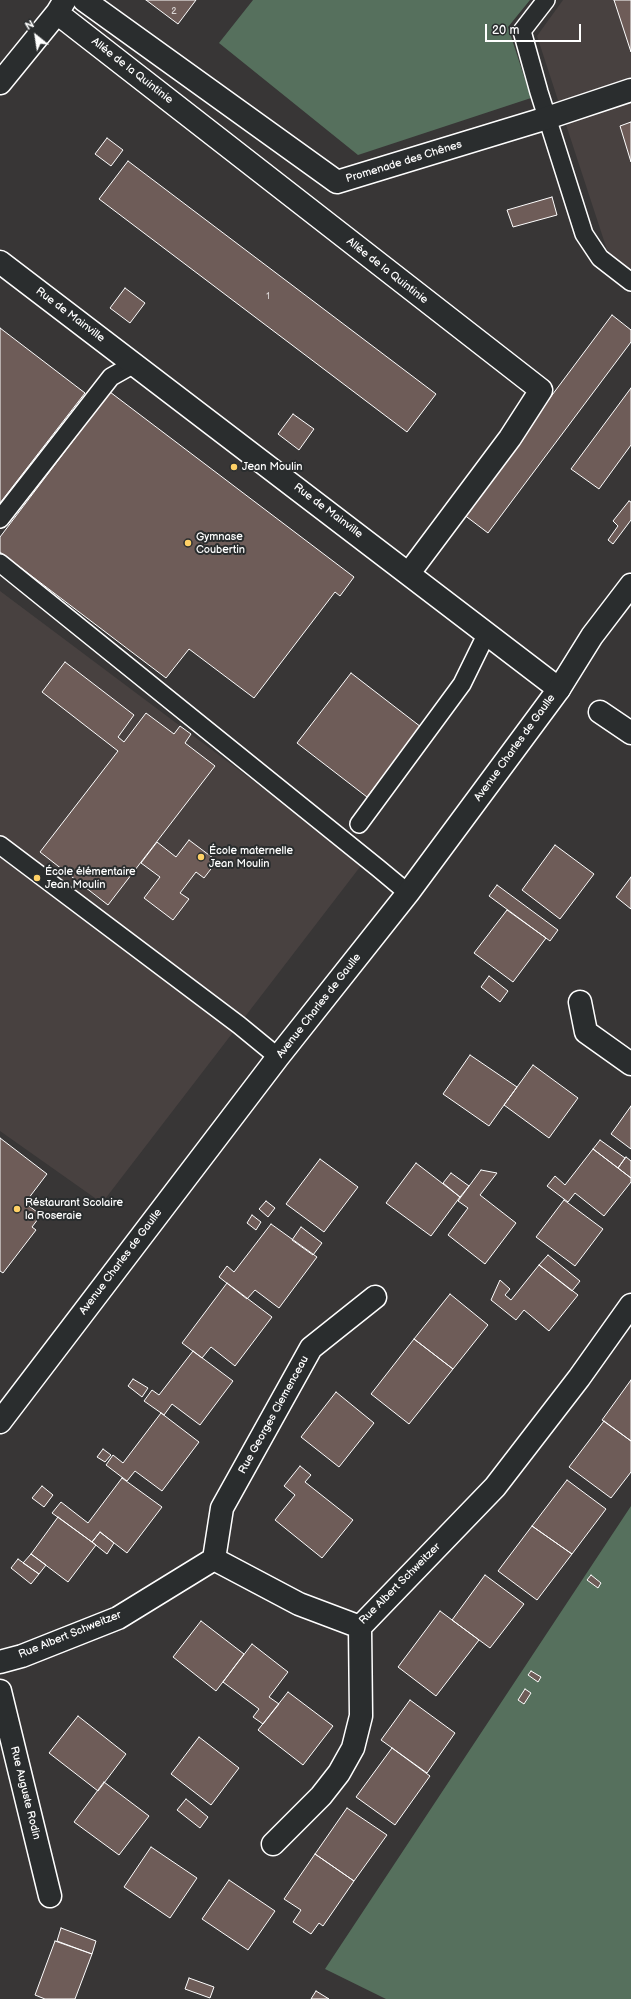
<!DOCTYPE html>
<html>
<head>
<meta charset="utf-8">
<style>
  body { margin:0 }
  #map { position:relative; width:631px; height:1999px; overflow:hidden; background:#383636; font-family:"Balsamiq Sans",sans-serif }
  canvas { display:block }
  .north { position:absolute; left:16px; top:16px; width:40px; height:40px; -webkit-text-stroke:3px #2a2d2e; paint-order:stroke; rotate:330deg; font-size:11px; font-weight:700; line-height:16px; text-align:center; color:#fff }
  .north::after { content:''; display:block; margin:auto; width:14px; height:18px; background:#fff; clip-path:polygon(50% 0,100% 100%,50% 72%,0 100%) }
  .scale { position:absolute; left:485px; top:24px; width:96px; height:18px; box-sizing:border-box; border:2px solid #fff; border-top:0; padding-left:5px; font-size:12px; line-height:14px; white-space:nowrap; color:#fff; -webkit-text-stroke:3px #2a2d2e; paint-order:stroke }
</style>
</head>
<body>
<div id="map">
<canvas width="631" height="1999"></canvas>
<div class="north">N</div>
<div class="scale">20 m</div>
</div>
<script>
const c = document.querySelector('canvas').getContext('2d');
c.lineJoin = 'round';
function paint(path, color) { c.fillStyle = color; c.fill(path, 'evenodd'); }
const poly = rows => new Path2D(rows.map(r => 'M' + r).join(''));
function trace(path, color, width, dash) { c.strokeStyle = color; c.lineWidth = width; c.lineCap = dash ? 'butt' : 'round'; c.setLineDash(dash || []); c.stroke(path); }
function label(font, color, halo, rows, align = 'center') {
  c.font = font + ' "Balsamiq Sans",sans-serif'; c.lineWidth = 4; c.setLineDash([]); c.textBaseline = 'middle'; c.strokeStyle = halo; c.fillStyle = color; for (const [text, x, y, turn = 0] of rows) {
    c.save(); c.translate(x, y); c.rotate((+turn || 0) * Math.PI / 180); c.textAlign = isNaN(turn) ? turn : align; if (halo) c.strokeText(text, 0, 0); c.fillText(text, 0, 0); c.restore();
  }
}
const built = poly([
  [563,0,631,0,631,270,609,256,537,36],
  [0,591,363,863,102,1203,0,1131]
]);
const green = poly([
  [253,0,530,0,508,27,531,98,358,155,219,43],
  [631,1506,631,1999,386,1999,325,1969]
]);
const building = poly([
  [146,0,196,0,178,24,146,0],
  [614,0,631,0,631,52,614,0],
  [631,122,631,162,620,126,631,122],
  [107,138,123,150,111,166,95,154,107,138],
  [128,161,436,394,407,432,99,199,128,161],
  [552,197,557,215,513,227,507,210,552,197],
  [125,288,145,303,130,323,110,308,125,288],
  [612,315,631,330,631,342,488,533,463,514,612,315],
  [0,328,85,393,0,503,0,328],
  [631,388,631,445,599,489,571,469,631,388],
  [110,392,354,577,340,596,335,592,254,698,189,649,166,678,0,552,0,537,110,392],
  [293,414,314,429,299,450,278,434,293,414],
  [629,501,631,502,631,520,613,544,608,540,618,526,613,521,629,501],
  [65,662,134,715,118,737,124,742,146,713,174,734,180,726,191,734,185,743,215,766,108,905,40,852,118,751,42,692,65,662],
  [351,673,421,727,367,797,297,743,351,673],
  [189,840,217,861,204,878,196,872,180,893,189,899,173,920,144,898,160,877,141,863,157,842,176,857,189,840],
  [555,845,594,874,560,919,522,890,555,845],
  [631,877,631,909,616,897,631,877],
  [497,885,558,930,550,941,489,896,497,885],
  [507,910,546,938,513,982,474,953,507,910],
  [489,976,508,991,500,1002,481,987,489,976],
  [470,1055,517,1087,489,1126,443,1094,470,1055],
  [533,1065,578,1098,549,1138,504,1105,533,1065],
  [631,1106,631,1149,611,1134,631,1106],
  [0,1138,47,1174,25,1203,41,1215,32,1227,36,1230,3,1273,0,1271,0,1138],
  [600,1140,625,1158,618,1168,593,1149,600,1140],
  [593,1149,631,1178,631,1182,604,1216,575,1193,568,1202,547,1186,555,1176,565,1185,593,1149],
  [626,1157,631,1161,631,1178,618,1168,626,1157],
  [320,1159,358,1187,324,1232,286,1204,320,1159],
  [416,1163,460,1197,431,1236,386,1203,416,1163],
  [481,1170,497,1173,480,1195,516,1223,485,1264,448,1235,468,1208,458,1201,481,1170],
  [451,1173,469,1186,460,1197,443,1183,451,1173],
  [564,1200,603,1229,575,1266,536,1237,564,1200],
  [266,1201,275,1208,268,1217,259,1209,266,1201],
  [252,1215,261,1222,256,1230,247,1223,252,1215],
  [271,1224,317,1257,279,1308,255,1290,247,1299,219,1277,227,1266,234,1272,271,1224],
  [301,1227,322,1243,313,1255,292,1240,301,1227],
  [548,1255,580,1281,572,1291,539,1265,548,1255],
  [539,1265,578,1295,549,1331,524,1310,516,1320,491,1300,500,1280,510,1289,505,1295,511,1300,539,1265],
  [227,1283,272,1317,235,1366,211,1347,202,1358,182,1343,227,1283],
  [450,1294,488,1325,453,1369,414,1339,450,1294],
  [414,1339,453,1369,409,1424,371,1394,414,1339],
  [193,1351,233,1381,200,1425,172,1404,164,1415,144,1401,152,1390,159,1395,193,1351],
  [133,1379,148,1388,142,1397,128,1386,133,1379],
  [631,1380,631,1441,602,1420,631,1380],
  [336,1392,374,1423,339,1467,301,1437,336,1392],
  [161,1413,199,1442,162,1491,135,1471,127,1481,106,1465,113,1455,123,1463,161,1413],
  [604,1421,631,1441,631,1472,611,1498,569,1467,604,1421],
  [103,1449,111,1455,105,1462,97,1457,103,1449],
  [300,1466,311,1475,305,1482,353,1520,322,1558,275,1520,295,1495,284,1486,300,1466],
  [122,1478,162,1507,127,1553,100,1532,92,1542,52,1513,61,1502,88,1523,122,1478],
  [567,1480,606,1509,572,1554,532,1526,567,1480],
  [42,1486,53,1495,44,1507,32,1498,42,1486],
  [58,1517,96,1545,68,1582,31,1554,58,1517],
  [532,1526,572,1554,537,1600,498,1571,532,1526],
  [100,1532,114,1543,107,1554,92,1542,100,1532],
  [31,1554,46,1565,39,1574,23,1563,31,1554],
  [18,1559,39,1574,31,1584,11,1568,18,1559],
  [485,1575,524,1604,490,1648,452,1620,485,1575],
  [591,1575,601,1583,598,1588,587,1580,591,1575],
  [440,1611,479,1640,436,1696,398,1667,440,1611],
  [201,1621,244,1654,216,1691,173,1657,201,1621],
  [252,1644,288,1672,269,1697,279,1704,263,1724,253,1717,259,1709,223,1682,252,1644],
  [531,1671,541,1677,538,1682,528,1675,531,1671],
  [525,1689,531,1693,524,1704,518,1700,525,1689],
  [288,1692,333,1726,303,1765,258,1730,288,1692],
  [410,1700,455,1733,427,1773,381,1740,410,1700],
  [78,1716,126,1754,98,1791,49,1753,78,1716],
  [199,1737,239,1768,211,1805,171,1774,199,1737],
  [392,1748,430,1776,395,1825,356,1797,392,1748],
  [104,1782,149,1816,119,1855,74,1822,104,1782],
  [186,1799,208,1817,200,1828,177,1810,186,1799],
  [347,1808,387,1835,354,1881,315,1854,347,1808],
  [151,1847,197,1878,170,1918,124,1887,151,1847],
  [315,1854,354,1881,323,1926,319,1923,311,1934,293,1922,301,1910,284,1899,315,1854],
  [229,1880,275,1911,248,1950,202,1919,229,1880],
  [61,1928,96,1941,92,1954,57,1941,61,1928],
  [55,1941,92,1954,75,1999,45,1999,35,1995,55,1941],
  [189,1978,214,1987,210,1998,185,1989,189,1978],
  [316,1991,329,1999,311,1999,316,1991]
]);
const service = poly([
  [546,0,522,31,539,92,584,234,600,258,631,282],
  [0,519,111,377,134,364],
  [0,563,378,868,408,893],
  [359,824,462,684,487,633],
  [0,845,239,1025,278,1057]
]);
const pedestrian = poly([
  [84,0,337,182,547,118,631,90]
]);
const minor = poly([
  [57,13,541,390,510,438,409,573],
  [0,83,57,13,65,0],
  [0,262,559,689],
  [600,712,631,733],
  [580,1002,586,1032,631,1064],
  [214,1559,222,1508,311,1348,375,1297],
  [0,1662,22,1656,118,1618,214,1559,299,1604,360,1627,495,1487,579,1378,631,1305],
  [0,1691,50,1896],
  [273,1844,321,1796,339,1773,353,1748,361,1716,360,1627]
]);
const secondary = poly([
  [0,1422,278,1057,408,893,559,689,592,636,631,585]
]);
const markers = [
  [234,467,4,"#ffd166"],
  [188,543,4,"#ffd166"],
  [201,857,4,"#ffd166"],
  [37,878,4,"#ffd166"],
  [17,1209,4,"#ffd166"]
];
const numberNames = [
  ["2",174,12],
  ["1",268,297]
];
const streetNames = [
  ["Allée de la Quintinie",132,71,38],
  ["Promenade des Chênes",404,162,-17],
  ["Allée de la Quintinie",387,271,38],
  ["Rue de Mainville",70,315,37],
  ["Rue de Mainville",328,511,37],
  ["Avenue Charles de Gaulle",515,748,-54],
  ["Avenue Charles de Gaulle",319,1006,-52],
  ["Avenue Charles de Gaulle",121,1262,-53],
  ["Rue Georges Clemenceau",274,1415,-61],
  ["Rue Albert Schweitzer",400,1584,-45],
  ["Rue Albert Schweitzer",70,1635,-22],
  ["Rue Auguste Rodin",25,1793,76]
];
const poiNames = [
  ["Jean Moulin",242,467],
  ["Gymnase",196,537],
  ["Coubertin",196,550],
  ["École maternelle",209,851],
  ["Jean Moulin",209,864],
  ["École élémentaire",45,872],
  ["Jean Moulin",45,885],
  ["Réstaurant Scolaire",25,1203],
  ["la Roseraie",25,1216]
];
paint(built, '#484140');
paint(green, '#56705d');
paint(building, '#6e5c58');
trace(building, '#fff', 1);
trace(service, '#fff', 20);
trace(pedestrian, '#fff', 25);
trace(minor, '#fff', 25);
trace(secondary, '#fff', 25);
trace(service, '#2a2d2e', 17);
trace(pedestrian, '#2a2d2e', 22);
trace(minor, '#2a2d2e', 22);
trace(secondary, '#2a2d2e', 22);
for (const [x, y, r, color] of markers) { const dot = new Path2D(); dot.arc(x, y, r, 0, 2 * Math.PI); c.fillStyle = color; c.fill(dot); trace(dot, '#2a2d2e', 1.5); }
label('9px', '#dbd6d5', null, numberNames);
label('11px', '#fff', '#2a2d2e', streetNames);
label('11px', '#fff', '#2a2d2e', poiNames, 'left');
</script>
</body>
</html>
